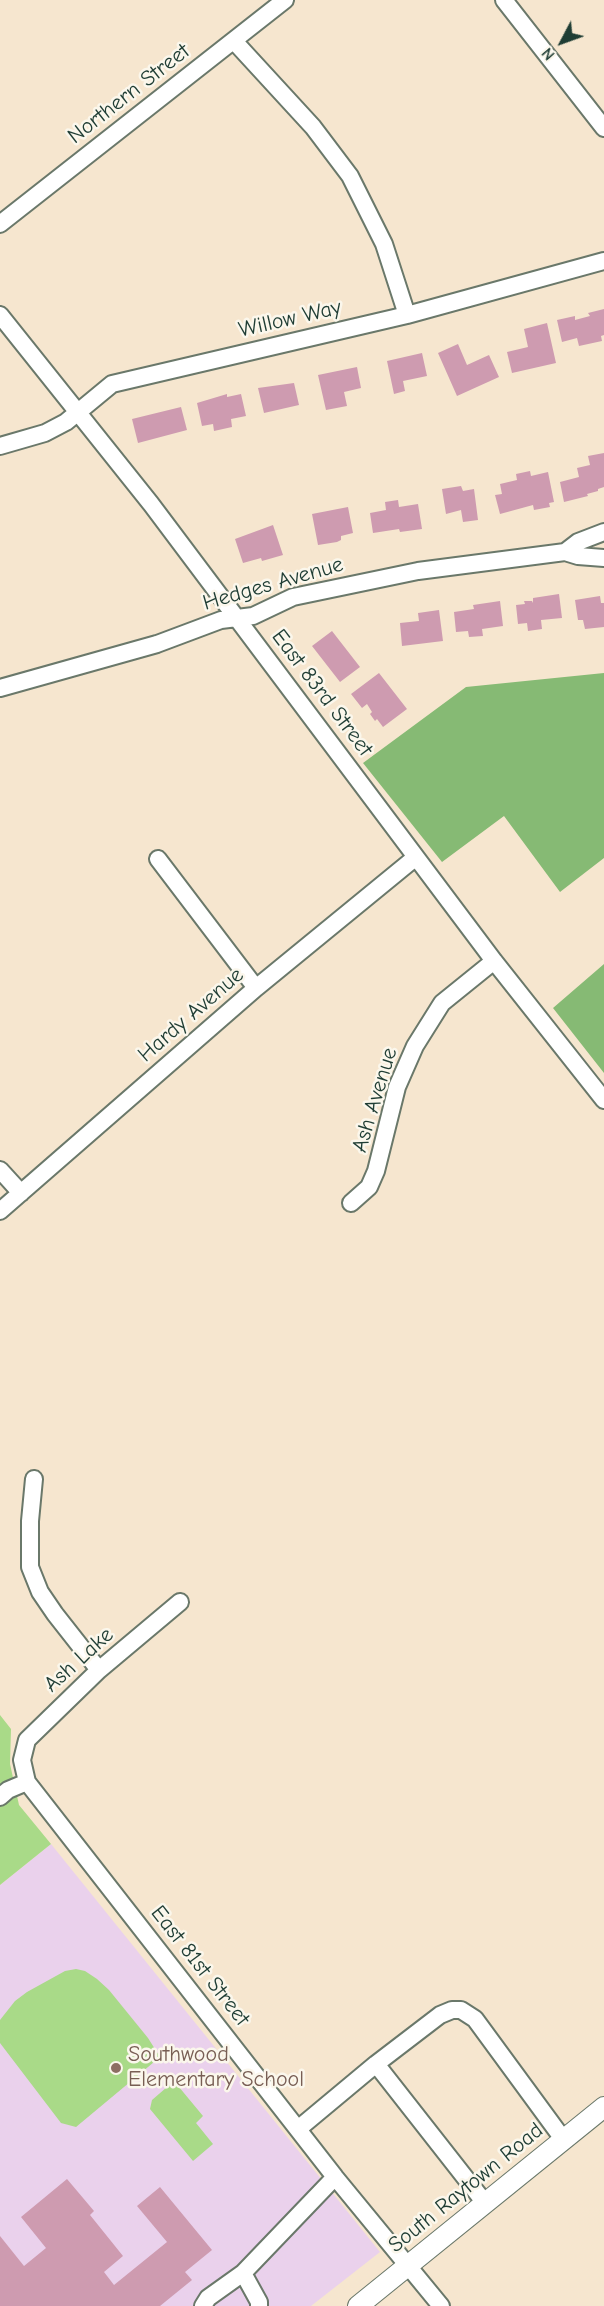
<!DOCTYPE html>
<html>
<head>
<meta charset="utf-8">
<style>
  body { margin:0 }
  #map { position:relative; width:604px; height:2306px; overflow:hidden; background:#f6e6cf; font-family:"Comic Neue",sans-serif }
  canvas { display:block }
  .north { position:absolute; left:532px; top:12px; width:60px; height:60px; -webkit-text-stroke:4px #fbf7ec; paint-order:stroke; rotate:229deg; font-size:16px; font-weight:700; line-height:24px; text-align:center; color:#1f3d34 }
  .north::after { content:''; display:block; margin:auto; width:21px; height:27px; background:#1f3d34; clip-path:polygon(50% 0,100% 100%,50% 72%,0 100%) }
</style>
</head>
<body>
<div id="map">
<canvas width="604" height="2306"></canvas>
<div class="north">N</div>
</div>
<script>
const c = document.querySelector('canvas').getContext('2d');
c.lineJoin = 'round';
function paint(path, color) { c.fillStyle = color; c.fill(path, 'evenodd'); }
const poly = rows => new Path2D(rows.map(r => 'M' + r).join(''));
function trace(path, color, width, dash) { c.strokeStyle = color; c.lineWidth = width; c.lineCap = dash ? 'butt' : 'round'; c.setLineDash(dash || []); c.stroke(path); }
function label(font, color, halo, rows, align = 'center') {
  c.font = font + ' "Comic Neue",sans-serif'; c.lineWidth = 5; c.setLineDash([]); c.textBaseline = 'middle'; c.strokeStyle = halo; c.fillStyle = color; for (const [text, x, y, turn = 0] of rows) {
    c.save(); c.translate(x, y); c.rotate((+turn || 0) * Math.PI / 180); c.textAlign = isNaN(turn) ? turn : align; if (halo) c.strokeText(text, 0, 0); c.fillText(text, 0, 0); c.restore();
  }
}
const built = poly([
  [51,1844,380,2252,311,2306,0,2306,0,1885]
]);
const green = poly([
  [0,1715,11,1729,10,1764,19,1805,51,1844,0,1885],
  [76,1969,85,1971,97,1979,109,1990,148,2038,160,2057,76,2127,61,2123,0,2043,0,2020,15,2001,27,1992,65,1971],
  [174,2081,203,2116,196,2123,213,2144,193,2161,150,2109,152,2100]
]);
const forest = poly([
  [604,673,604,858,560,892,504,816,442,862,363,763,466,687],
  [604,964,604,1073,553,1008]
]);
const building = poly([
  [604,309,604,335,601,336,602,341,579,346,577,338,562,342,557,320,575,316,575,320,590,316,588,313],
  [547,323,556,363,512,373,507,352,528,347,524,329],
  [458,344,467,365,489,355,499,377,457,396,438,353],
  [422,353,427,376,403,381,405,391,394,394,387,361],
  [357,367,361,388,344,392,347,406,326,410,318,375],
  [294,383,299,405,264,413,258,388],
  [227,394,227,397,241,394,246,416,231,419,232,427,214,431,213,424,202,426,197,403],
  [181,407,187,430,138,443,132,419],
  [604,453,604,487,598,489,598,491,587,494,588,496,564,502,560,482,579,477,577,468,590,465,588,456],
  [530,471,531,476,548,472,554,502,549,503,550,507,534,510,533,505,500,514,495,495,502,494,500,484,517,480,516,474],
  [461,486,463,491,474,489,478,520,463,522,461,510,446,514,442,489],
  [398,500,399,507,418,504,422,529,400,532,399,529,373,533,370,513,386,510,385,502],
  [348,507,353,533,341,536,341,540,337,542,318,545,312,514],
  [273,525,283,555,262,561,261,558,243,563,235,539],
  [559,594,562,618,541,620,542,629,528,631,527,623,518,624,516,605,525,604,524,601,532,601,533,603,533,598],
  [600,596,601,603,604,603,604,627,585,629,583,620,578,620,575,600],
  [500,601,503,626,482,629,483,636,469,637,468,631,456,632,454,612,474,609,473,605],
  [439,610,443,641,402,646,400,623,419,621,418,613],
  [332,631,360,667,340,682,312,646],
  [379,673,407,709,383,727,377,719,375,721,370,714,372,712,367,704,362,708,351,694],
  [67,2179,94,2211,90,2215,123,2256,104,2272,114,2285,167,2242,137,2206,160,2187,212,2250,185,2272,192,2280,160,2306,0,2306,0,2236,24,2266,46,2248,21,2217]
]);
const minor = poly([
  [504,0,604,128],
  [234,41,313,127,350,176,384,244,407,315],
  [0,224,285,0],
  [0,315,151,504,494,961,604,1100],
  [0,446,45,433,66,422,112,384,407,315,604,261],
  [565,552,578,542,604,532],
  [0,688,157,644,221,620,253,616,293,597,418,571,565,552,578,556,604,558],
  [158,859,256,988],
  [0,1170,21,1193],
  [351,1203,369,1187,376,1171,397,1087,415,1046,442,1003,494,961],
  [0,1211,256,988,416,857],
  [34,1479,30,1521,30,1567,40,1592,55,1614,99,1670],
  [180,1602,99,1670,27,1740,22,1760,27,1782,335,2177,441,2306],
  [0,1797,8,1790,27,1782],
  [376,2064,485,2203],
  [298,2129,376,2064,440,2015,452,2010,461,2010,475,2019,563,2139],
  [243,2273,259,2302,259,2306],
  [203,2306,208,2298,243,2273,335,2177]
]);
const major = poly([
  [358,2306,604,2107]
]);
const markers = [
  [116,2068,6,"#8d6e63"]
];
const streetNames = [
  ["Northern Street",129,94,-38],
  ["Willow Way",290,319,-13],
  ["Hedges Avenue",273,584,-16],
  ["East 83rd Street",322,693,53],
  ["Hardy Avenue",191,1015,-41],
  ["Ash Avenue",375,1100,-73],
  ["Ash Lake",79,1660,-42],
  ["East 81st Street",200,1966,52],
  ["South Raytown Road",466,2188,-39]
];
const educationNames = [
  ["Southwood",128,2055],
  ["Elementary School",128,2080]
];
paint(built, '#ead1ec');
paint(green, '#a9da88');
paint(forest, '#86ba74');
paint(building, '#ce9bb0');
trace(minor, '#6a786a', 20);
trace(major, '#6a786a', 22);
trace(minor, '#fff', 16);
trace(major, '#fff', 20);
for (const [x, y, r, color] of markers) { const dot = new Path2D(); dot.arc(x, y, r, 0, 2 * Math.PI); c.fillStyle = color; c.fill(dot); trace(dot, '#fbf7ec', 2); }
label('22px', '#1f3d34', '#fbf7ec', streetNames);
label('22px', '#785e54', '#fbf7ec', educationNames, 'left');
</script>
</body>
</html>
